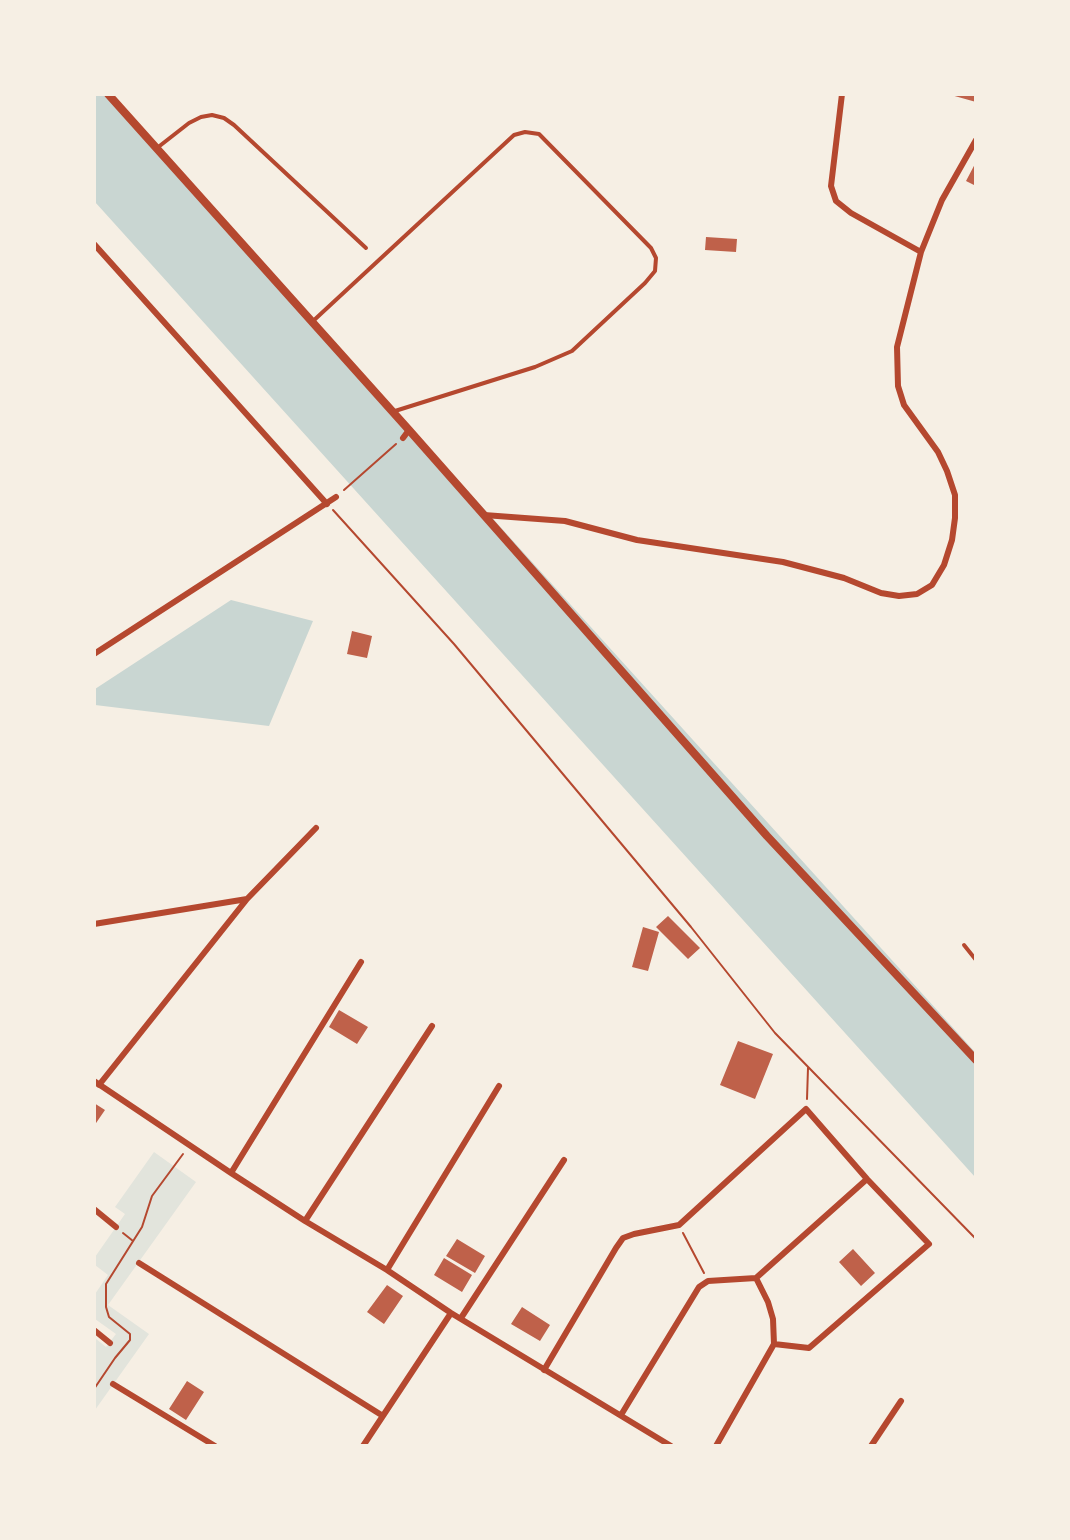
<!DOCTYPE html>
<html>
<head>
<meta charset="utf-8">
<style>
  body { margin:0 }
  #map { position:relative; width:1070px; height:1540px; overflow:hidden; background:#f6efe4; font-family:"Noto Serif",serif }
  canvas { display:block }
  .frame { position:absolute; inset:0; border:96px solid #f6efe4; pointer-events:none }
</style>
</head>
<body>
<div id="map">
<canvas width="1070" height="1540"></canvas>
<div class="frame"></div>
</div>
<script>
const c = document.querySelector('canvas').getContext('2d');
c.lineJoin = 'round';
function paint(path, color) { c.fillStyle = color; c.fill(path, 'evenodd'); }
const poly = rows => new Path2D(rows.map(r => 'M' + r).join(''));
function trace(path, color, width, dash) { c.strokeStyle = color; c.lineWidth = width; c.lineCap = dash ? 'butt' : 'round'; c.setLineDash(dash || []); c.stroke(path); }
const green = poly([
  [154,1152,196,1182,108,1305,149,1334,95,1410,95,1338,106,1347,116,1334,95,1319,95,1294,108,1275,95,1265,95,1257,125,1214,115,1207]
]);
const water = poly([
  [94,95,110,95,975,1052,975,1177,95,202],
  [231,600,313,621,269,726,95,705,95,689]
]);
const building = poly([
  [976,94,976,102,951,95,951,94],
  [976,162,976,186,966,181],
  [706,237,737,239,736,252,705,250],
  [352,631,372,636,367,658,347,654],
  [668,916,700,948,688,959,656,927],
  [643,927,659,932,648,971,632,967],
  [339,1010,368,1027,357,1044,329,1027],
  [738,1041,773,1054,755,1099,720,1085],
  [94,1103,105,1110,94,1126],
  [457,1239,485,1256,475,1273,446,1256],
  [853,1249,875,1273,861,1286,839,1262],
  [444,1258,472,1275,462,1292,434,1275],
  [387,1285,403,1296,384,1324,367,1312],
  [522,1307,550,1325,540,1341,511,1324],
  [187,1381,204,1392,186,1420,169,1409]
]);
const path = poly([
  [344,490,396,444],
  [333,510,454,644,691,927,775,1033,976,1239],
  [807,1099,808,1068],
  [123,1233,133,1241],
  [683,1233,704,1273],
  [94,1389,115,1358,130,1340,130,1334,109,1317,106,1307,106,1284,142,1227,152,1196,183,1154]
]);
const service = poly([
  [157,148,189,123,201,117,212,115,224,118,234,125,366,248],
  [312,322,514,135,525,132,539,134,651,248,656,258,655,271,645,283,572,351,535,367,395,411],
  [964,945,976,960]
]);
const minor = poly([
  [842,94,831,186,836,201,851,213,921,252],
  [94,244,327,504],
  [403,438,409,430],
  [484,515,565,521,637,540,783,562,844,578,881,593,899,596,917,594,932,585,944,565,952,540,955,518,955,495,947,471,938,452,904,405,898,386,897,347,921,252,942,200,976,140],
  [94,654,336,497],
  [94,924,247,899,316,828],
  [94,1081,231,1173,305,1221,387,1270,451,1313,671,1446],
  [99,1085,247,899],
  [231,1173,361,962],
  [94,1209,116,1227],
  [305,1221,432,1026],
  [139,1263,383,1416],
  [387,1270,499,1086],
  [756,1278,768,1302,773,1319,774,1344],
  [461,1318,564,1160],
  [94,1330,110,1343],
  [544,1370,616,1248,623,1238,634,1234,679,1225,806,1109,867,1179,929,1244,809,1348,774,1344],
  [113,1384,215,1446],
  [621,1415,699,1287,708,1281,756,1278,867,1179],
  [363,1446,451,1313],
  [716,1446,774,1344],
  [871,1446,901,1401]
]);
const tertiary = poly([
  [108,94,409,430,767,836,976,1060]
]);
paint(green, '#e2e4dc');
paint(water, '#c9d6d2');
paint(building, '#bf614a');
trace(path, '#b5482f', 2);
trace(service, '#b5482f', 4);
trace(minor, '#b5482f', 6);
trace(tertiary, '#b5482f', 8);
</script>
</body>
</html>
